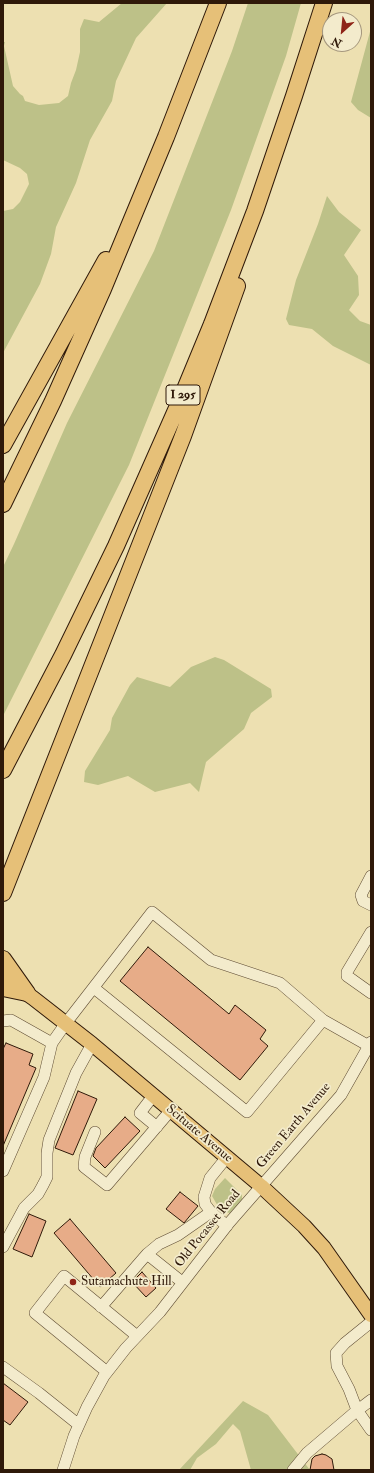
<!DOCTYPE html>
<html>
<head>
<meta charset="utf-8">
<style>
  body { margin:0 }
  #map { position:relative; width:374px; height:1473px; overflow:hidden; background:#ede0b1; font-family:"IM FELL Double Pica",serif }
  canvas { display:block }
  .frame { position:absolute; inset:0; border:4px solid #2f1909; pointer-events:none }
  .north { position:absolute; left:322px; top:12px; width:40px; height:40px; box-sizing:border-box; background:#f3ebcc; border:1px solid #a5977e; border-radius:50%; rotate:207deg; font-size:11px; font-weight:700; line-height:16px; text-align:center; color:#2f1909 }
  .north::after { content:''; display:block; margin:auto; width:14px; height:18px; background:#8f2418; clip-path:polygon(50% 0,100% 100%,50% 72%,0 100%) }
</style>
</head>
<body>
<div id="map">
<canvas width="374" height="1473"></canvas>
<div class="frame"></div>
<div class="north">N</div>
</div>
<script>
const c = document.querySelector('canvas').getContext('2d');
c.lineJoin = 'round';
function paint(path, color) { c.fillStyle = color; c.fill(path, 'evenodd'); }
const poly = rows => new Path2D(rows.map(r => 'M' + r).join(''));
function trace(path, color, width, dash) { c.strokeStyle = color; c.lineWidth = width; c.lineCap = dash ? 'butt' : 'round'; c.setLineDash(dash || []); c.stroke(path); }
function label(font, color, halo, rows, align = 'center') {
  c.font = font + ' "IM FELL Double Pica",serif'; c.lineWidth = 3.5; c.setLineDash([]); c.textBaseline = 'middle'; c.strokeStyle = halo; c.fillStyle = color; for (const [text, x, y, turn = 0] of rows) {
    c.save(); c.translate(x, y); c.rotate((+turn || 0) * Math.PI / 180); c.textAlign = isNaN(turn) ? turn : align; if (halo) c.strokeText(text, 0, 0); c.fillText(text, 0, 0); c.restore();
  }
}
const green = poly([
  [122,3,167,3,136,38,116,81,112,101,90,140,76,183,56,227,51,254,40,284,3,353,3,211,13,209,20,202,29,184,27,174,20,168,3,160,3,42,5,42,4,46,13,86,20,94,23,96,25,101,39,105,59,103,68,96,71,83,76,70,80,52,80,29,84,19,99,22],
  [248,3,301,3,286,56,231,210,129,465,3,716,3,567,14,544,67,423,154,251,232,51],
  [371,28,371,118,358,110,351,102],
  [327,196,339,212,361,230,344,255,358,276,359,295,349,310,360,321,371,325,371,365,333,346,312,329,289,325,286,319,296,280,318,224],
  [215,657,224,660,271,689,272,697,251,713,244,729,206,762,199,792,190,783,155,792,128,776,98,785,84,782,85,771,110,730,112,718,130,685,137,677,170,687,191,667],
  [225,1178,242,1195,242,1201,230,1213,224,1212,219,1208,212,1196,215,1189],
  [243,1401,268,1415,310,1470,251,1470,240,1431,233,1424,216,1444,197,1458,190,1470,179,1470]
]);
const building = poly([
  [148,947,229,1014,235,1005,266,1030,260,1039,268,1046,240,1080,120,981,148,947],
  [6,1043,33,1054,29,1065,36,1068,3,1146,3,1049,6,1043],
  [78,1091,97,1099,73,1155,55,1148,78,1091],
  [125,1117,140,1131,105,1168,93,1156,96,1148,125,1117],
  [180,1192,198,1206,184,1223,166,1209,180,1192],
  [29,1214,46,1221,32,1257,13,1249,29,1214],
  [70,1219,116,1273,100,1287,54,1233,70,1219],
  [142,1272,156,1288,146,1297,132,1282,142,1272],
  [3,1383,28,1402,10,1425,3,1420,3,1383],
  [322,1454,326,1455,332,1459,334,1470,310,1470,312,1459,315,1456,322,1454]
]);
const minor = poly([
  [371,876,361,895,363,901,371,905],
  [371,932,347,972,347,976,371,993],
  [94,988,247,1112,323,1020,369,1046],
  [3,1021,11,1020,52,1043],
  [153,1096,140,1113,157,1127],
  [95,1132,85,1157,84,1167,107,1185,171,1110],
  [3,1171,44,1077,52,1043,66,1023,152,912,211,960,280,983,323,1020],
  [227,1226,211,1212,205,1204,204,1197,210,1178,227,1157],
  [3,1247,24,1208,38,1194,43,1185,47,1177,47,1153,49,1140,76,1073,92,1044],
  [147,1254,159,1244,178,1235,211,1212],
  [101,1307,147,1254,182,1282],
  [371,1322,345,1343,336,1353,337,1366,349,1389,357,1410,371,1430],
  [3,1367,39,1393,79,1425],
  [107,1372,35,1313,64,1276,137,1336],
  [63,1470,74,1436,87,1407,104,1376,126,1348,160,1312,229,1223,341,1095,371,1042],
  [293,1470,307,1453,354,1413,371,1400]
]);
const major = poly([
  [3,977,33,998,92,1044,261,1186,304,1226,324,1248,371,1315]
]);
const highway = poly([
  [3,445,106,260],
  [3,504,53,401,103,289,166,137,218,3],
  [3,770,63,655,116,546,181,399,212,324,255,211,294,96,324,3],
  [3,893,183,436,237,286],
  [3,959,27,993],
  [3,988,27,993]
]);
const markers = [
  [73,1282,4,"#8f2418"]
];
const shields = [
  [183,395,34]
];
const shieldNames = [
  ["I 295",183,395]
];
const streetNames = [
  ["Green Earth Avenue",294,1126,-50],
  ["Scituate Avenue",199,1134,40],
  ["Old Pocasset Road",208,1229,-51]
];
const poiNames = [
  ["Sutamachute Hill",81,1282]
];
paint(green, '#bdc188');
paint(building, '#e7ac88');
trace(building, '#2f1909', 1);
trace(minor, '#5e4b33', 12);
trace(major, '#2f1909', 16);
trace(highway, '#2f1909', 18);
trace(minor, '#f3ebcc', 11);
trace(major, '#e6c078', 14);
trace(highway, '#e6c078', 16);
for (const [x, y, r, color] of markers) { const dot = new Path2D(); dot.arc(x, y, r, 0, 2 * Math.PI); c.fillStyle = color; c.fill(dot); trace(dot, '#f3ebcc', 1.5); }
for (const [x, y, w] of shields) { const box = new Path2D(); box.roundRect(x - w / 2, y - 10, w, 20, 3); c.fillStyle = '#f3ebcc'; c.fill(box); trace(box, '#2f1909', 1); }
label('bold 12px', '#2f1909', null, shieldNames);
label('13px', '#2f1909', '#f3ebcc', streetNames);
label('13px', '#2f1909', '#f3ebcc', poiNames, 'left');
</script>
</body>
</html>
